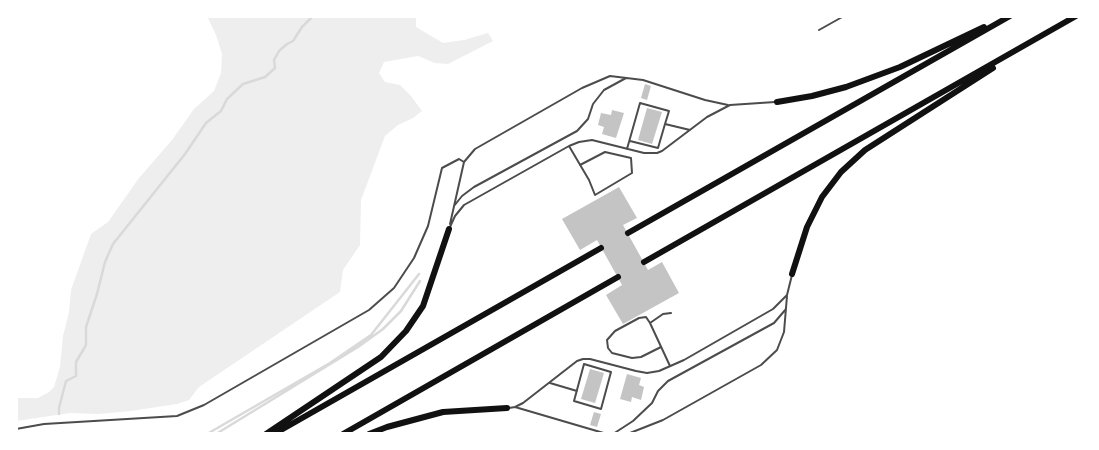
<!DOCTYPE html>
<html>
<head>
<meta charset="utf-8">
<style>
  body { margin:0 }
  #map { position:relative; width:1099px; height:450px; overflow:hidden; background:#fff; font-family:"Fira Sans Condensed",sans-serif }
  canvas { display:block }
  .frame { position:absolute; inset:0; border:18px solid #fff; pointer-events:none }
</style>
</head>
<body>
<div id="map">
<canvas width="1099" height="450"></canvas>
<div class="frame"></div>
</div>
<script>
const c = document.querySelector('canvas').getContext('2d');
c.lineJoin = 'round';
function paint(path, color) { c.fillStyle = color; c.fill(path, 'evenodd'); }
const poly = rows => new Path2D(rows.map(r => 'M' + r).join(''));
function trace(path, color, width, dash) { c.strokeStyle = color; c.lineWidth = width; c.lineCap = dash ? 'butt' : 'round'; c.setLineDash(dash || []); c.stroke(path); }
const green = poly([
  [207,16,416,16,416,27,443,43,464,40,488,33,493,41,448,64,435,63,418,56,384,62,379,73,385,82,400,85,411,96,422,111,413,118,398,125,385,136,361,200,360,245,343,270,340,292,199,387,189,400,177,404,131,411,98,414,70,413,16,421,16,398,38,398,49,392,54,387,60,367,63,336,69,312,71,290,91,234,108,222,139,178,172,140,194,109,214,91,221,73,222,54,216,35]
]);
const stream = poly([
  [59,414,59,408,66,381,76,376,76,362,86,345,86,327,97,294,105,262,113,244,185,154,206,123,221,111,227,99,243,84,265,77,275,68,274,60,279,51,287,44,293,41,302,27,313,16],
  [207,434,330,363,371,335,419,274],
  [216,434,358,347,383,329,401,311,420,281]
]);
const building = poly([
  [645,84,651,86,647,100,641,98],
  [647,108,662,112,652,144,638,140],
  [612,110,624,113,616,138,602,134,604,127,598,125,601,113,611,115],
  [619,187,637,218,623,225,648,270,662,262,679,293,623,324,606,295,622,285,597,240,580,250,562,219],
  [590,369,604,373,595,403,581,399],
  [627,374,641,378,639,385,644,387,641,400,632,397,631,402,620,399],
  [594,412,601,414,597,427,590,425]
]);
const service = poly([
  [819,30,844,16],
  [630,141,658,148,665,124,690,130],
  [569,146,589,180,595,195,632,173,631,158,605,152,580,165],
  [627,149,640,103,669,111,665,124],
  [454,206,462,196,474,187,577,131,588,119,593,104,604,90,626,78],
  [450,224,464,162,475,149,582,88,610,76,643,80,705,100,728,105],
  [450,227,455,216,464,205,569,146,579,142,592,140,644,153,657,153,662,151,707,117,730,105,775,102],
  [650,323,663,314,671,313],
  [661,347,641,357,632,358,612,353,608,348,607,340,615,331,639,318,646,317,650,323,670,366],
  [584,364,611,372,601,409,574,401,584,364],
  [550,383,577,391],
  [515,407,607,434],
  [509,408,515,407,523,403,577,361,583,359,590,359,636,371,647,373,659,371,684,360,773,309,787,295,792,275],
  [16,429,44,424,177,416,204,405,369,310,394,288,414,258,428,226,442,168,459,159,464,162],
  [493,434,513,434],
  [613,434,633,421,652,403,658,391,668,381,774,323,786,309],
  [625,434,630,433,663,420,761,365,777,350,784,332,787,296]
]);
const motorway = poly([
  [777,102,812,96,846,87,900,67,984,27],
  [628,233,1010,16],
  [644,262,1076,16],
  [792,274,807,227,822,197,841,172,865,150,993,68],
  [266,434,381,357,406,331,423,306,449,229],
  [274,434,601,248],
  [343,434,618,277],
  [369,434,387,427,443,412,507,408]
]);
paint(green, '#eee');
trace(stream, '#d9d9d9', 2.5);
paint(building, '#c4c4c4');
trace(service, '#4c4c4c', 2);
trace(motorway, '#111', 6);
</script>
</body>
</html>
